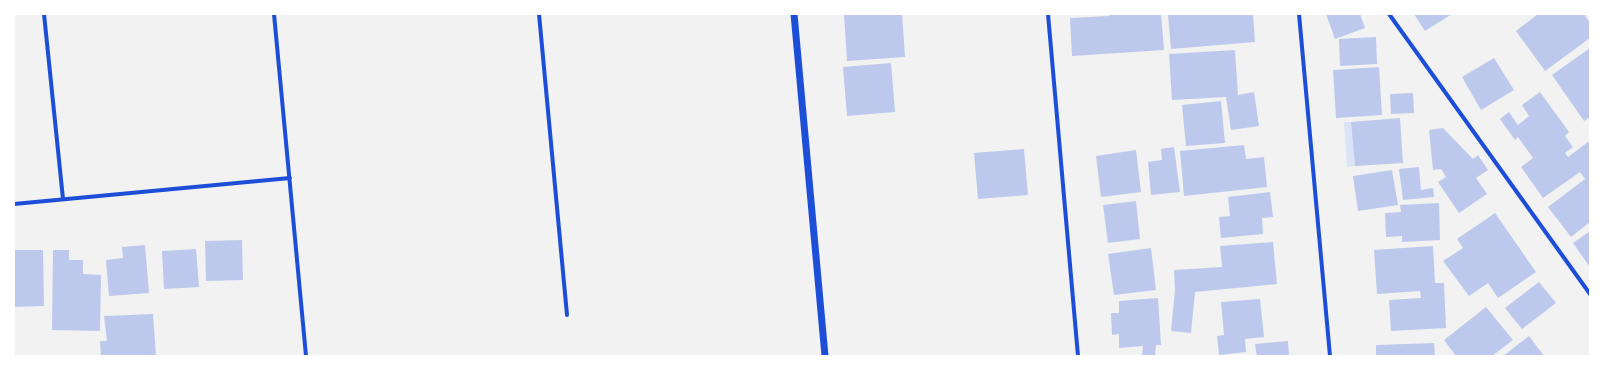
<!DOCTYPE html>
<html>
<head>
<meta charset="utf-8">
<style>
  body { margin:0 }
  #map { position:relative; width:1604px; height:370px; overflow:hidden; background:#f2f2f2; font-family:"Source Sans 3",sans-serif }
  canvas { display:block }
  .frame { position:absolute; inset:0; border:15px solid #fff; pointer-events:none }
</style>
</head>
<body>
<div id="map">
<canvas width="1604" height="370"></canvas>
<div class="frame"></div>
</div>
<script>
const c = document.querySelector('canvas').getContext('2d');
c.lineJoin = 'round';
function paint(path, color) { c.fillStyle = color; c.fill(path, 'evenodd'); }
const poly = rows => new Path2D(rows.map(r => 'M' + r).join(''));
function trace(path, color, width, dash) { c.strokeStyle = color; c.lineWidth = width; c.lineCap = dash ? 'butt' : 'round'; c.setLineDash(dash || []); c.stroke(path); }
const green = poly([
  [1344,122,1351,122,1355,166,1347,167]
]);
const building = poly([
  [865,14,902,14,905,57,847,61,844,15],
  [1109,14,1161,14,1164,50,1072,56,1070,18,1109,16],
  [1168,14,1253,14,1255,42,1171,49],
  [1326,14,1360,14,1365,28,1335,39],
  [1414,14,1452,14,1425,31],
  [1538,14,1584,14,1590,23,1590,38,1545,71,1516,31],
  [1376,37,1377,64,1340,66,1339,39],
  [1590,48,1590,117,1584,121,1552,75],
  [1235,50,1238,95,1254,92,1259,126,1231,130,1226,97,1172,100,1169,54],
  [1494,58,1514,90,1481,110,1462,77],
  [891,63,895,112,847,116,843,67],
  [1379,67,1382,115,1336,118,1333,70],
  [1540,92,1569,132,1565,136,1573,147,1565,153,1568,157,1588,142,1590,144,1590,222,1571,237,1548,207,1585,179,1580,172,1543,198,1521,167,1533,158,1518,137,1515,140,1500,119,1509,112,1518,125,1529,116,1522,105],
  [1413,93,1414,113,1391,114,1390,94],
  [1221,101,1225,143,1186,146,1182,105],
  [1400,118,1403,163,1355,166,1351,122],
  [1443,128,1473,159,1478,155,1488,170,1476,178,1487,194,1459,213,1438,182,1446,177,1441,169,1433,170,1429,130],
  [1244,145,1246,159,1264,157,1267,187,1184,196,1180,151],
  [1174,147,1180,192,1151,195,1148,162,1162,160,1161,149],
  [1024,149,1028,195,978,199,974,153],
  [1136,150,1141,192,1101,197,1096,156],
  [1419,167,1421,190,1433,188,1434,197,1403,200,1399,169],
  [1392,170,1398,205,1358,211,1353,176],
  [1270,192,1273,217,1262,218,1263,234,1221,238,1219,217,1230,216,1228,197],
  [1136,201,1140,239,1108,243,1103,205],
  [1439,203,1440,240,1402,242,1402,236,1386,237,1385,213,1401,212,1400,205],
  [1495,213,1536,272,1498,298,1488,283,1469,296,1443,261,1463,248,1457,239],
  [1590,231,1590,267,1573,243],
  [242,240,243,280,206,281,205,241],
  [1273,242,1277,284,1195,292,1191,333,1171,331,1175,290,1174,270,1222,267,1220,246],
  [145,245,149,293,109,296,106,260,123,258,122,247],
  [1433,246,1435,283,1444,283,1446,328,1391,331,1389,300,1421,298,1420,291,1377,294,1374,250],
  [1151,248,1156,290,1114,295,1108,254],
  [196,249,199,287,164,289,162,251],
  [14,250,43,250,44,306,14,307],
  [53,250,69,250,69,260,83,260,83,274,101,275,100,331,52,330],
  [1539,282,1556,303,1522,329,1505,308],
  [1158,298,1161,345,1156,345,1155,356,1142,356,1143,346,1119,348,1119,334,1112,335,1111,313,1119,313,1119,301],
  [1260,299,1264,337,1245,339,1246,352,1219,355,1217,336,1224,335,1221,302],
  [1486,307,1513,340,1492,356,1456,356,1444,340],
  [153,314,156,356,101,356,100,341,107,341,104,316],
  [1529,336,1544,356,1503,356],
  [1288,341,1289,356,1257,356,1255,344],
  [1434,343,1435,356,1376,356,1376,345]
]);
const minor = poly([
  [44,14,63,199],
  [274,14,306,356],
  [539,14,567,315],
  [1048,14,1078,356],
  [1299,14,1330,356],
  [1389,14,1590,294],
  [14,204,290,178]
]);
const tertiary = poly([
  [794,14,825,356]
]);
paint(green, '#dbe4f7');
paint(building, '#bdc9ec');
trace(minor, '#1d4ed8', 4);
trace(tertiary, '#1d4ed8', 7);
</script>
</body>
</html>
